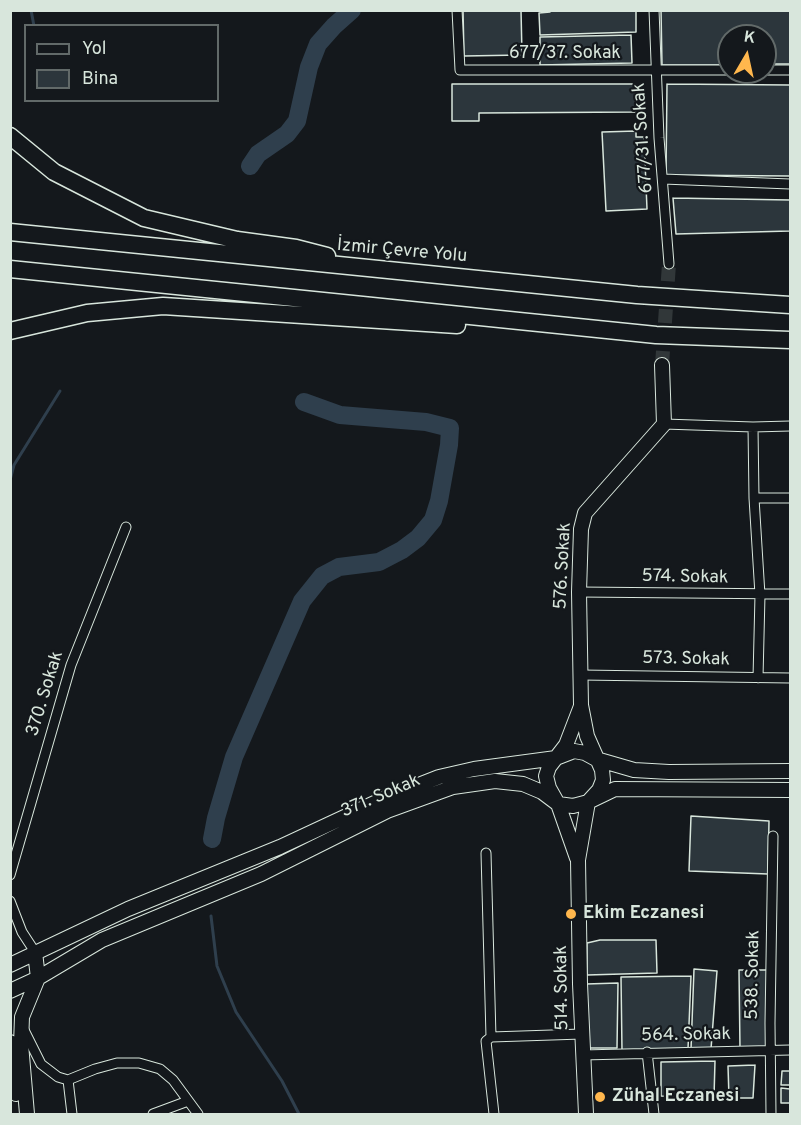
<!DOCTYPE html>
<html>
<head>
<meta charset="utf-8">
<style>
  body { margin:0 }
  #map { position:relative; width:801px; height:1125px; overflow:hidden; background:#14181c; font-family:Overpass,sans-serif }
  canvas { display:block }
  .frame { position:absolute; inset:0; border:12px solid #d8e6dc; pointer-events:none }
  .legend { position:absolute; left:24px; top:24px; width:195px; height:78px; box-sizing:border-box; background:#14181c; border:2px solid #626a69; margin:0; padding:8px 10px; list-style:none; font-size:18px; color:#d8e6dc }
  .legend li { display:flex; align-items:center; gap:12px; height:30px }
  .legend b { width:30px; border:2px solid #626a69 }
  .north { position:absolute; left:717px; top:24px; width:60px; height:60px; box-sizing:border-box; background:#14181c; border:2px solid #626a69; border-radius:50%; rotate:9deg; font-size:16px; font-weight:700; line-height:24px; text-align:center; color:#d8e6dc }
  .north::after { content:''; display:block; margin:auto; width:21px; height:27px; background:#ffb74d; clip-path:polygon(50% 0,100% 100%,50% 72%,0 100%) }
</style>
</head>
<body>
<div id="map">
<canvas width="801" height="1125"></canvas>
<div class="frame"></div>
<ul class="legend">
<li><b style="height:8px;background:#14181c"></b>Yol</li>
<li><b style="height:16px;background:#2c363c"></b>Bina</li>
</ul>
<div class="north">K</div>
</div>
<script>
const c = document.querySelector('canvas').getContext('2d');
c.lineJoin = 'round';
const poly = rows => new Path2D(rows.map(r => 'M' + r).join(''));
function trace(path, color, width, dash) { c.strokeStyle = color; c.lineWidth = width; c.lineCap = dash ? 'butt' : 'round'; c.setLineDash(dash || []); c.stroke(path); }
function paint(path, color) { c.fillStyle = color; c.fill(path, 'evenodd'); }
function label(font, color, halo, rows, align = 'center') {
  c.font = font + ' Overpass,sans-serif'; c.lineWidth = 4.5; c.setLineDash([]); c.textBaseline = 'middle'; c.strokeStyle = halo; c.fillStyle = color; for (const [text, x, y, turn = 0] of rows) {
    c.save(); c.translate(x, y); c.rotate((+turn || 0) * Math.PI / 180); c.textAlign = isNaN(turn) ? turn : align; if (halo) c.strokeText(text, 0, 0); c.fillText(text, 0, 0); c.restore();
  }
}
const stream = poly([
  [31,10,34,26],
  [10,480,14,465,60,391],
  [211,916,217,966,236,1012,282,1081,299,1114]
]);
const river = poly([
  [250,166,258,154,287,134,297,121,309,67,318,44,334,26,352,10],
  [212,839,216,818,234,757,302,601,322,576,339,567,379,562,402,550,418,538,433,520,439,501,449,445,450,428,426,422,340,415,304,402]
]);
const building = poly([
  [463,10,521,10,522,55,464,56,463,10],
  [550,10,636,10,636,32,540,35,539,13,550,12,550,10],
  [661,10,790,10,790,64,765,64,765,36,729,36,729,65,662,65,661,10],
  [631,35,632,63,540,65,540,37,631,35],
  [452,84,635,84,636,112,479,113,479,121,452,121,452,84],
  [667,84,790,85,790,176,666,175,667,84],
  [636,131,636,137,644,137,647,209,606,211,602,132,636,131],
  [673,198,790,200,790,231,676,234,673,198],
  [691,816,769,821,768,874,689,871,691,816],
  [600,940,656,940,657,973,587,975,587,943,600,940],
  [694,969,717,971,711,1049,691,1049,694,969],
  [739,970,769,970,769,1049,740,1049,739,970],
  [691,976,688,1049,622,1051,621,977,691,976],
  [618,983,617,1048,587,1048,586,984,618,983],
  [715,1061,714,1097,661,1096,661,1062,715,1061],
  [755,1065,753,1098,729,1098,728,1066,755,1065],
  [782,1071,790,1071,790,1085,781,1085,782,1071],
  [781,1088,790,1089,790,1103,781,1103,781,1088]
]);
const secondaryTunnel = poly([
  [662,365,669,264]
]);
const street = poly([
  [457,10,460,70,729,70],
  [654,10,659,138,669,264],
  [765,70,790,70],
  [663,179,790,184],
  [664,424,753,427,790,426],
  [753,427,754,498,760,595,758,678],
  [754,498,790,498],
  [579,592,790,594],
  [581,675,790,678],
  [486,853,491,1037],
  [10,875,71,665,126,527],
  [10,901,22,932,35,952],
  [23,1028,41,1064,58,1077,68,1080,95,1069,117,1063,139,1063,160,1069,173,1080,198,1114],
  [647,1052,654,1114],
  [582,1055,790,1050],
  [68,1080,72,1114],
  [153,1114,188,1101],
  [494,1114,486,1041,491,1037,582,1034],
  [771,1114,770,1023,773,836]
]);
const secondary = poly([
  [577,858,558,804,549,788,546,776,549,767,566,745,581,706],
  [10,965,128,909,280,847,383,799,439,777,474,769,556,758,574,751,585,753,596,759,634,770,669,772,790,771],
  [10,991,38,978,102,940,261,874,387,811,453,787,495,781,523,784,542,792,558,804,573,806,588,802,615,789,790,790],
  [10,1042,16,1094],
  [27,1114,21,1044,22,1017,38,978,35,952],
  [586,1114,580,984,578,860,588,802,599,790,603,780,602,770,587,736,581,705,579,592,581,529,585,513,664,424,662,365]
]);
const highway = poly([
  [10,136,54,172,144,218,237,240,296,248,327,256],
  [10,232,637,295,790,305],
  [10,269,656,335,790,340],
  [10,331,87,313,163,306,457,325]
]);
const markers = [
  [571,914,6,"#ffb74d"],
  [600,1097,6,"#ffb74d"]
];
const streetNames = [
  ["677/37. Sokak",565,54],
  ["677/31. Sokak",644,138,-94],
  ["İzmir Çevre Yolu",402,252,5],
  ["576. Sokak",564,566,-87],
  ["574. Sokak",685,578,1],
  ["573. Sokak",686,660,1],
  ["370. Sokak",46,694,-73],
  ["371. Sokak",381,797,-23],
  ["538. Sokak",754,975,-89],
  ["514. Sokak",563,988,-91],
  ["564. Sokak",686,1036,-1]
];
const poiNames = [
  ["Ekim Eczanesi",583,914],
  ["Zühal Eczanesi",612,1097]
];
trace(stream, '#2f3f4d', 3);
trace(river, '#2f3f4d', 18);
paint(building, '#2c363c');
trace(building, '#d8e6dc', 1.5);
trace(secondaryTunnel, '#313739', 14, [14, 7]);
trace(street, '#d8e6dc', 11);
trace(secondary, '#d8e6dc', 16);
trace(highway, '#d8e6dc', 19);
trace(street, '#14181c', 9);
trace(secondary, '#14181c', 14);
trace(highway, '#14181c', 16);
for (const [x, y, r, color] of markers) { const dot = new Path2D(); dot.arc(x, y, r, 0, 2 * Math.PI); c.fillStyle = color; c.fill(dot); trace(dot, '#14181c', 2); }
label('18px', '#d8e6dc', '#14181c', streetNames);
label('bold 18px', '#d8e6dc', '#14181c', poiNames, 'left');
</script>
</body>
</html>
